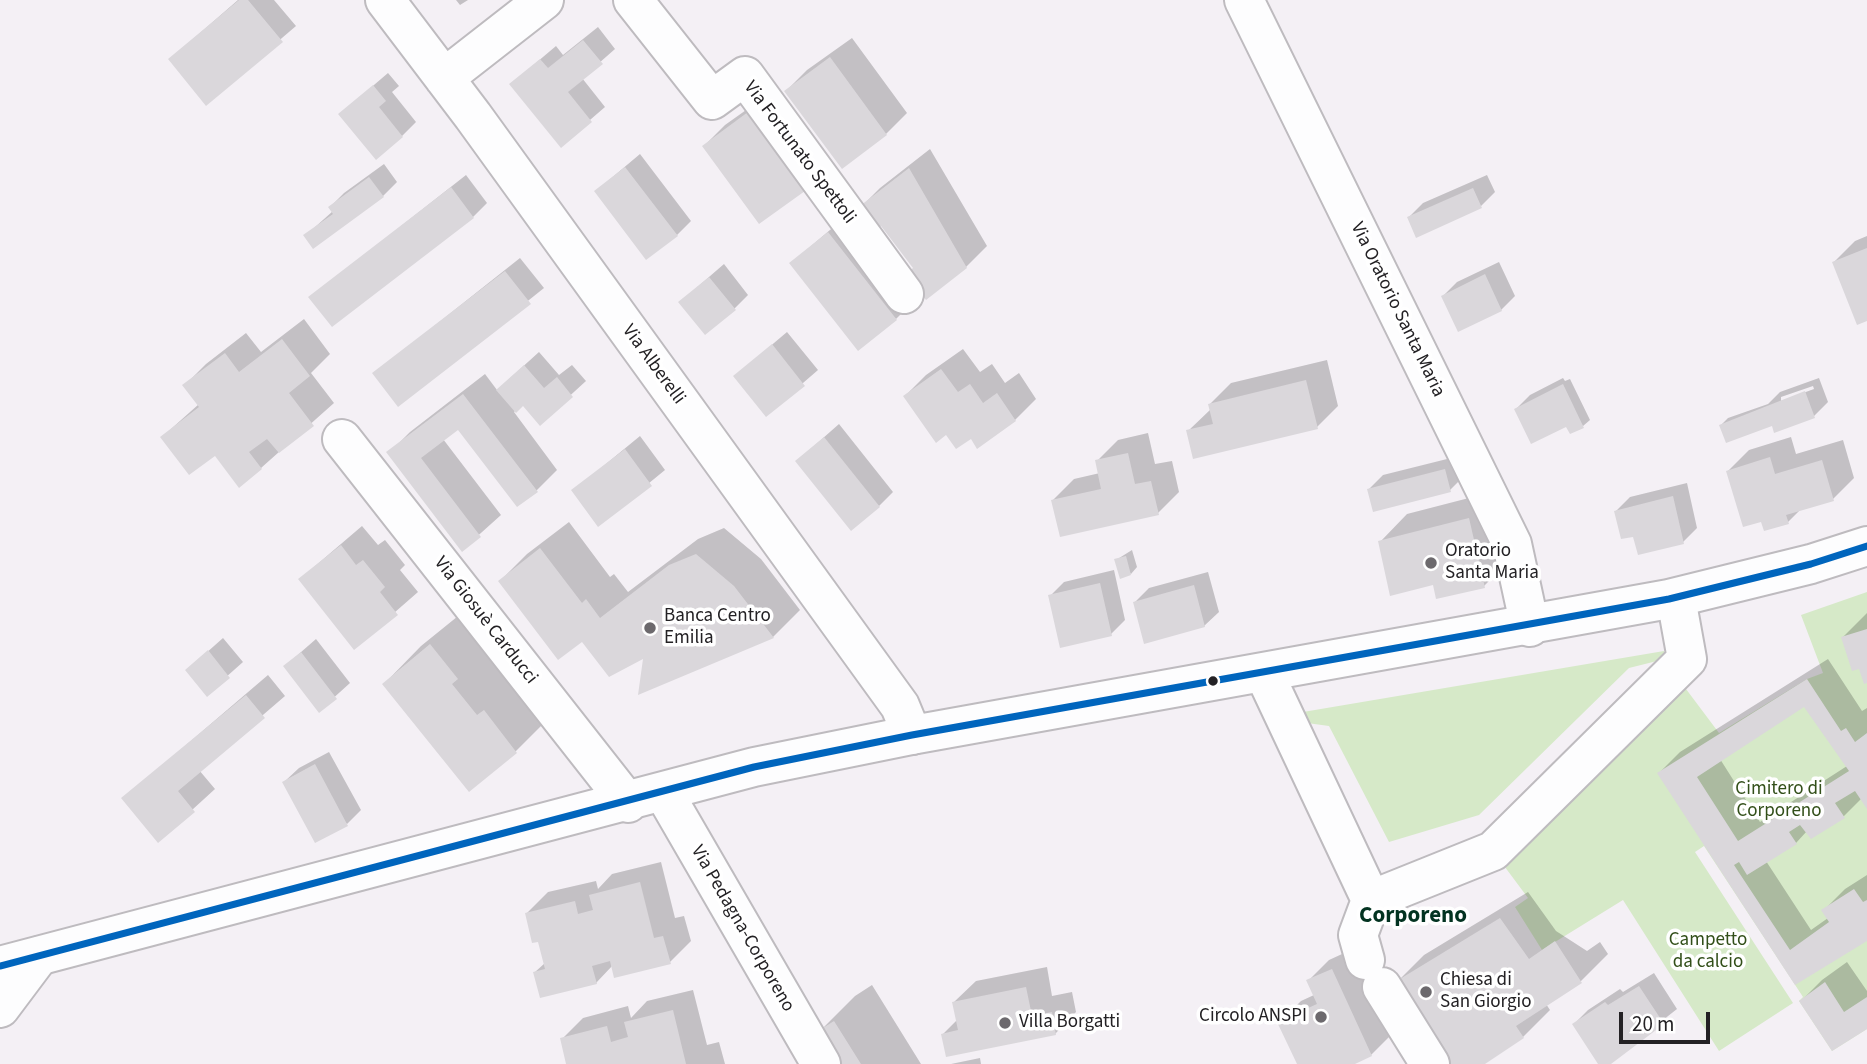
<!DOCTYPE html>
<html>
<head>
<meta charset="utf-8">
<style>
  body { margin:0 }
  #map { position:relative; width:1867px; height:1064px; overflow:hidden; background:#f4f0f5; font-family:"Source Sans 3",sans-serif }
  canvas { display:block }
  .scale { position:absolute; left:1619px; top:1012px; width:91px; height:32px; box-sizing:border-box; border:4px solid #232124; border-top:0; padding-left:9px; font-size:21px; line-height:24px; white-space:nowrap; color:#232124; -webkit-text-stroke:5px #fff; paint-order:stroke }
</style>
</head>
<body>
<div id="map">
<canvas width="1867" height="1064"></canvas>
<div class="scale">20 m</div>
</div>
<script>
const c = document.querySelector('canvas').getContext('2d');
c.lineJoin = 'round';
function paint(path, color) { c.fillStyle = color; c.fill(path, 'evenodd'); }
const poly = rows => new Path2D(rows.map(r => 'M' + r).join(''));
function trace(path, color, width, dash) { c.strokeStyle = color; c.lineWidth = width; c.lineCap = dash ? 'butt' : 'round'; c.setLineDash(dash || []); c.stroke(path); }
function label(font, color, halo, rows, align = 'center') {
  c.font = font + ' "Source Sans 3",sans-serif'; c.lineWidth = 7; c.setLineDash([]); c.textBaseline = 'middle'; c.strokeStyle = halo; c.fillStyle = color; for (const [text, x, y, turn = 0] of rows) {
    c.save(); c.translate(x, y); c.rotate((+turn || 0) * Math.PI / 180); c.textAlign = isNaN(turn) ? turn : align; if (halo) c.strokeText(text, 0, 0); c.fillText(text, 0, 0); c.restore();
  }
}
const green = poly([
  [1867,592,1867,1029,1832,1051,1799,1001,1803,997,1704,846,1695,852,1793,1003,1719,1051,1623,900,1542,950,1515,907,1528,898,1493,851,1674,673,1719,733,1807,679,1823,673,1801,615],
  [1664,651,1665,659,1629,668,1479,815,1389,842,1329,726,1307,723,1303,712]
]);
const shadow = poly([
  [238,0,274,0,296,26,206,103,170,59],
  [456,0,468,0,460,5],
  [598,27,615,49,582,78,605,107,561,145,511,84,556,46,563,55],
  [852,38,907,113,886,134,842,167,786,91,807,70],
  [388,73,399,86,392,92,416,122,402,136,340,114],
  [770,93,804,189,760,221,704,146,725,125],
  [930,149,987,246,966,267,915,267,881,224,859,209,880,188],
  [640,154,691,221,677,235,596,191],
  [384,164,397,182,383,196,305,236,333,211,330,207,344,193],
  [466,175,487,203,473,217,311,297],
  [1487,175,1495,192,1481,206,1409,217,1423,203],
  [850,213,917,298,896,319,791,263],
  [1867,236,1867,319,1834,262,1855,241],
  [520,258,544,288,399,404,375,373],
  [1499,262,1515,296,1501,310,1443,296,1457,282],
  [724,264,748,295,734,309,680,302],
  [304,319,330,354,311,373,334,403,261,468,162,437,199,404,185,385,206,364,246,333,261,352],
  [787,332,818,370,766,415,735,376],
  [963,349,980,372,992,364,1005,383,1019,373,1036,399,1015,420,978,446,971,437,947,433,905,396,926,375],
  [539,352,559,375,572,365,586,381,540,423,523,404,514,412,557,470,536,491,459,427,443,439,501,515,462,550,389,453,410,432,485,374,497,390],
  [1327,360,1338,406,1317,427,1188,431,1211,409,1210,404,1231,383],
  [1563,378,1565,381,1570,379,1590,420,1583,426,1516,409,1530,395],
  [1819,378,1828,402,1814,416,1773,424,1721,425,1728,418,1768,404,1780,392],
  [1813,386,1814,389,1781,401,1781,397],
  [839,424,893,492,879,506,797,461],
  [1148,433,1155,464,1172,461,1179,492,1158,513,1053,500,1074,479,1100,473,1097,461,1118,440],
  [640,436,665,470,599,524,573,491],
  [1791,437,1796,454,1843,440,1854,478,1833,499,1801,509,1788,522,1762,520,1728,471,1749,450],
  [1459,456,1464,476,1450,490,1369,489,1383,475],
  [1687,483,1697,528,1683,542,1616,511,1630,497],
  [1496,491,1511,559,1484,586,1380,542,1407,514],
  [569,522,610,577,614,574,628,592,698,539,724,528,761,559,800,610,773,637,640,692,646,656,582,639,500,581,527,554],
  [362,526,378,545,385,540,405,565,400,570,418,592,355,647,300,579],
  [1132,550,1137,567,1131,574,1116,560],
  [1114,570,1125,620,1111,634,1050,596,1064,582],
  [1208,572,1219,612,1204,626,1135,602,1149,588],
  [468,608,553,714,516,751,469,789,384,684,421,646],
  [1867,613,1867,681,1843,637],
  [223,638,243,662,207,694,187,670],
  [316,639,350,683,319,711,285,666],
  [1828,659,1862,711,1867,708,1867,806,1862,798,1844,816,1812,837,1807,831,1796,843,1766,861,1811,930,1828,918,1824,910,1845,889,1867,875,1867,939,1796,983,1659,773,1680,752],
  [1804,704,1847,766,1760,822,1720,759],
  [268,675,285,696,199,770,215,789,158,841,123,799],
  [329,752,361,810,347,824,284,782,299,768],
  [661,862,675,918,684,916,691,941,670,962,613,965,596,983,535,972,545,963,539,939,527,913,548,892,596,881,598,889,612,874],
  [1528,892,1556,931,1587,951,1600,942,1608,954,1581,981,1546,1004,1550,1010,1523,1037,1482,1064,1451,1064,1397,982,1424,955],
  [1353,949,1392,1034,1371,1055,1351,1064,1298,1064,1280,1022,1301,1001,1314,995,1308,981,1329,960],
  [1847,962,1867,991,1867,1027,1801,1001,1822,980],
  [1047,967,1052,996,1072,992,1076,1012,1055,1034,943,1034,958,1019,954,1002,976,981],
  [1654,973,1677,1009,1607,1064,1601,1064,1574,1024,1588,1010,1620,989,1623,992],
  [872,985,921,1064,837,1064,818,1033,855,996],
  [693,990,707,1045,719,1042,725,1064,570,1064,562,1039,583,1018,628,1006,631,1018,647,1001],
  [980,1058,981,1064,951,1064]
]);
const building = poly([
  [239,0,248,0,283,42,206,106,168,59],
  [583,40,603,64,568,92,592,122,561,148,509,84,540,59,548,68],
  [830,57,887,135,842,169,784,91],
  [373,85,386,101,379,107,403,137,376,160,338,114],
  [748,112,805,191,759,224,702,146],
  [625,167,678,236,646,260,594,191],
  [909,168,967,268,926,300,906,274,913,268,881,226,874,231,856,209],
  [369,177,384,197,313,249,303,235,333,214,328,207],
  [451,187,474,218,332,327,308,297],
  [1473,188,1482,208,1416,238,1407,217],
  [828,232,897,320,858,351,789,263],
  [1867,248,1867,321,1857,325,1832,262],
  [505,271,531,304,398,407,372,373],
  [1485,274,1502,311,1458,332,1441,296],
  [709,277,736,310,705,335,678,302],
  [282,339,310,376,289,393,314,426,279,453,267,439,249,452,262,469,239,488,215,456,189,475,160,437,199,407,182,385,225,353,239,372],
  [772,344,805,386,766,417,733,376],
  [524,365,544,388,557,377,573,397,540,426,523,406,516,413,496,390],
  [941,369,958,392,970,384,983,403,997,393,1016,421,977,449,971,439,956,449,946,435,936,443,903,396],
  [1306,380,1318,429,1193,459,1186,430,1213,424,1208,404],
  [1563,384,1584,428,1570,434,1566,427,1531,444,1514,409],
  [1805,391,1815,418,1774,433,1772,426,1726,443,1719,425],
  [463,394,538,492,517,507,458,430,421,458,481,537,462,552,386,452],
  [824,437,880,507,851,531,795,461],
  [625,449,652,486,598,527,571,490],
  [1128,453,1135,484,1151,481,1159,515,1060,537,1051,500,1101,489,1095,460],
  [1770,457,1775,474,1822,460,1834,501,1786,515,1789,524,1764,531,1761,522,1743,527,1726,471],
  [1445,469,1451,492,1373,512,1367,489],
  [1673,496,1684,544,1638,555,1633,537,1621,539,1614,511],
  [1469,518,1485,588,1436,599,1433,585,1390,596,1378,541],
  [341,545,356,565,363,560,385,587,380,592,398,615,354,650,298,579],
  [540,548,582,603,586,599,600,618,669,565,696,554,734,586,774,638,638,695,643,659,609,677,582,642,558,660,498,581],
  [1126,556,1131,575,1120,579,1114,559],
  [1100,583,1112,636,1060,648,1048,595],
  [1194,585,1205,627,1144,644,1133,602],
  [1867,629,1867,683,1864,684,1859,669,1852,671,1841,637],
  [430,644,458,679,452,684,477,715,484,710,517,753,469,792,382,684],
  [208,650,230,678,207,697,185,670],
  [301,652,337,699,319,713,283,666],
  [1807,679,1841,731,1846,728,1855,742,1867,733,1867,809,1855,791,1835,803,1845,818,1811,839,1800,825,1789,832,1797,844,1747,875,1739,862,1734,865,1790,950,1829,922,1821,910,1854,889,1863,902,1867,900,1867,941,1795,985,1657,773],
  [1804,707,1849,771,1738,841,1697,777],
  [246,695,265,718,178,791,195,812,158,843,121,798],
  [315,764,348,826,315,843,282,782],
  [640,882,654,938,663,936,671,964,614,978,610,961,592,966,597,984,540,998,533,972,545,969,538,942,532,943,525,913,575,901,578,914,593,910,589,895],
  [1500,918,1529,959,1555,941,1582,983,1516,1026,1524,1038,1485,1064,1449,1064,1395,982],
  [1332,969,1372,1056,1355,1064,1297,1064,1277,1022,1317,1004,1306,980],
  [1825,982,1844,1012,1867,997,1867,1029,1832,1051,1799,1001],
  [1639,986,1664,1024,1611,1064,1598,1064,1572,1024,1605,1002,1608,1005],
  [1026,987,1032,1016,1052,1012,1056,1035,946,1057,941,1034,958,1030,952,1002],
  [673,1010,686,1064,566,1064,560,1038,607,1026,611,1042,628,1037,624,1022],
  [834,1021,861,1064,835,1064,815,1033]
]);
const minor = poly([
  [385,0,473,116,900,706,912,735],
  [633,0,712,100,745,76,904,294],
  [1244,0,1512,544,1530,627],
  [444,78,544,0],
  [342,439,628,803],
  [1264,673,1371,900],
  [664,793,821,1064],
  [1365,960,1358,935,1371,900,1493,851,1687,659,1676,598],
  [1382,987,1430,1064],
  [0,1008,39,956]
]);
const major = poly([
  [0,966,754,767,912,735,1669,599,1811,564,1867,546]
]);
const bus1 = poly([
  [0,966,754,767,912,735,1669,599,1811,564,1867,546]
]);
const markers = [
  [1431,563,7,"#6c696d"],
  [650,628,7,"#6c696d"],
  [1213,681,6,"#232124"],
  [1426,992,7,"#6c696d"],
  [1321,1017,7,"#6c696d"],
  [1005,1023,7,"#6c696d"]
];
const streetNames = [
  ["Via Fortunato Spettoli",799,153,53],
  ["Via Oratorio Santa Maria",1397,310,64],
  ["Via Alberelli",653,365,54],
  ["Via Giosuè Carducci",485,621,52],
  ["Via Pedagna-Corporeno",742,929,60]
];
const poiNames = [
  ["Oratorio",1445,552],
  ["Santa Maria",1445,574],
  ["Banca Centro",664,617],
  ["Emilia",664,639],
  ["Chiesa di",1440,981],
  ["San Giorgio",1440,1003],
  ["Circolo ANSPI",1307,1017,"right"],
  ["Villa Borgatti",1019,1023]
];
const parkNames = [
  ["Cimitero di",1779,790],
  ["Corporeno",1779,812],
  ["Campetto",1708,941],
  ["da calcio",1708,963]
];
const quarterNames = [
  ["Corporeno",1413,917]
];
paint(green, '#d6e9c8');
paint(shadow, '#0003');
paint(building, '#dad7db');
trace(minor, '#bebbbf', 42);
trace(major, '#bebbbf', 42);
trace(minor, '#fdfdfe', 38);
trace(major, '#fdfdfe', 38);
trace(bus1, '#0065bd', 7);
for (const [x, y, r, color] of markers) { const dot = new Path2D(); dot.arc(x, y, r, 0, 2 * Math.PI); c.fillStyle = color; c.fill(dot); trace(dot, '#fff', 2.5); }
label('19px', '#232124', '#fff', streetNames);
label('19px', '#232124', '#fff', poiNames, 'left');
label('19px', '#324f19', '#fff', parkNames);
label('bold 23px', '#033321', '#fff', quarterNames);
</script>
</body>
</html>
